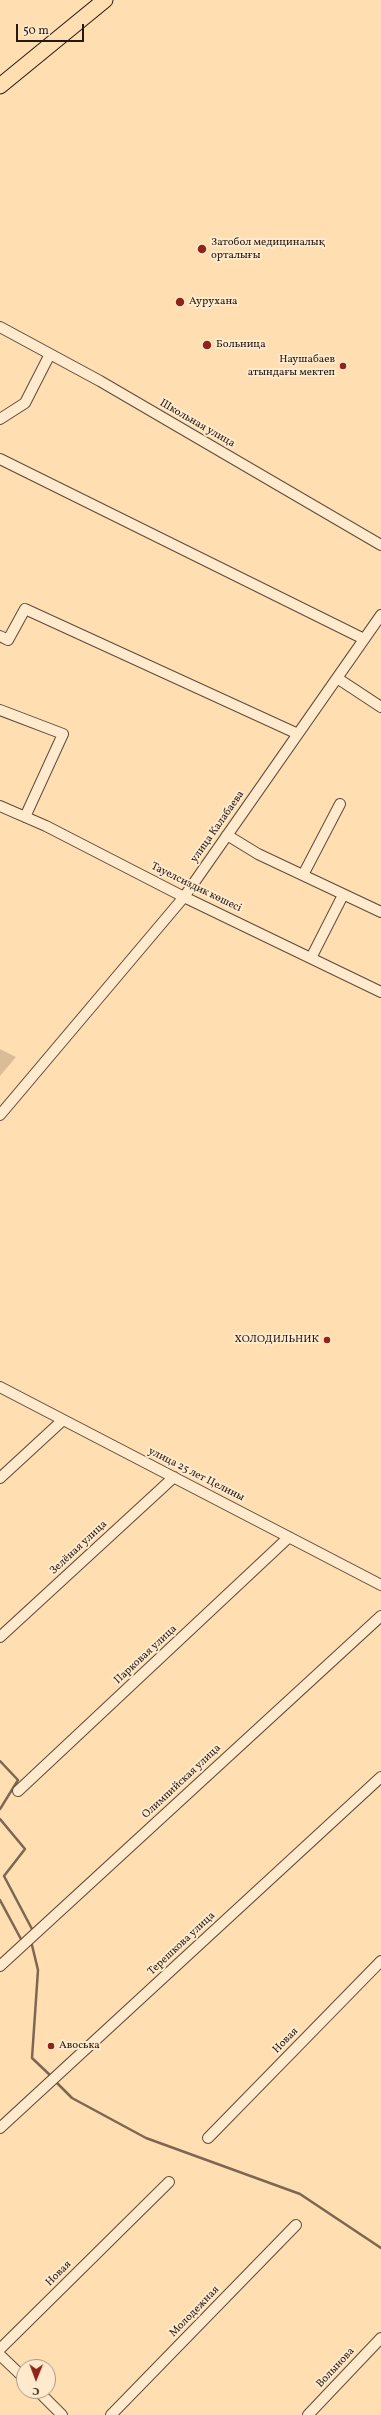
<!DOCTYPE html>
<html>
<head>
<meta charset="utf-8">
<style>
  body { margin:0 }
  #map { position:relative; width:381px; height:2415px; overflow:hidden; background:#ffdeb2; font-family:Vollkorn,serif }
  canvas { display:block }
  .north { position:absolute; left:16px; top:2359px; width:40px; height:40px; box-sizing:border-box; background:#ffeacd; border:1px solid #a89782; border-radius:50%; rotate:181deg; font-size:11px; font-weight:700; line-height:16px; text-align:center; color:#251a12 }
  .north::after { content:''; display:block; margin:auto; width:14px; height:18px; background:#8f2418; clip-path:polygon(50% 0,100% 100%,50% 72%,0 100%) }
  .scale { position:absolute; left:16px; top:24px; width:68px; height:18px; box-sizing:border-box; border:2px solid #251a12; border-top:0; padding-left:5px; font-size:12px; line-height:14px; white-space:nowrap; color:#251a12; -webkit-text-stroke:3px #ffeacd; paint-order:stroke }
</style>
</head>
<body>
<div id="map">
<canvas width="381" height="2415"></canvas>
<div class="north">С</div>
<div class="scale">50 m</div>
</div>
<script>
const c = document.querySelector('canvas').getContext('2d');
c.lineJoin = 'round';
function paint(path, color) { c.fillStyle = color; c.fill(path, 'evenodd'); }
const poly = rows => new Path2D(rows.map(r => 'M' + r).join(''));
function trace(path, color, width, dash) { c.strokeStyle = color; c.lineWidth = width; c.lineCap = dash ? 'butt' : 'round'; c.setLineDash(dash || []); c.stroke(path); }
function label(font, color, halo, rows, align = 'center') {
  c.font = font + ' Vollkorn,serif'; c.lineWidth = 4; c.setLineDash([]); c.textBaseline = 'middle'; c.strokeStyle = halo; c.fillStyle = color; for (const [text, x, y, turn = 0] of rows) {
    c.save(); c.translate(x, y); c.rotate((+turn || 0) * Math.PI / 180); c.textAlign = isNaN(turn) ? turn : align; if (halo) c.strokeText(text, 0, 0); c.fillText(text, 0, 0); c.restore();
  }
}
const green = poly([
  [0,1049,16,1057,0,1076]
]);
const stream = poly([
  [0,1761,18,1780,0,1809],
  [0,1819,25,1849,4,1876,33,1931],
  [0,1900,22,1941],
  [31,1941,38,1970,32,2058,52,2077],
  [55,2081,72,2098,146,2138,300,2194,381,2248]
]);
const minor = poly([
  [0,327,100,381,381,545],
  [0,419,25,403,50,354],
  [0,459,364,639],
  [0,636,8,640,25,609,298,734],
  [337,678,381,707],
  [0,710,63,734,25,817],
  [0,806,46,826,184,897,381,992],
  [227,835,258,854,381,912],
  [303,875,340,804],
  [311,958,343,895],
  [0,1115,184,897,381,615],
  [0,1387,381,1585],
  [0,1478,63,1420],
  [0,1637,174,1477],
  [18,1791,289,1537],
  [0,1966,381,1616],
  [0,2128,381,1777],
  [208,2138,381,1961],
  [0,2349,169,2182],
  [0,2355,24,2378],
  [38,2391,62,2415],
  [111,2415,296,2225],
  [308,2415,381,2338]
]);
const highway = poly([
  [0,86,105,0]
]);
const markers = [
  [202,249,5,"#8f2418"],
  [180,302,5,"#8f2418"],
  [207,345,5,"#8f2418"],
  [343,366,4,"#8f2418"],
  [327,1340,4,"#8f2418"],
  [51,2046,4,"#8f2418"]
];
const poiNames = [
  ["Затобол медициналық",211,243],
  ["орталығы",211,256],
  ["Аурухана",189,302],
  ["Больница",216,345],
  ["Наушабаев",335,360,"right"],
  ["атындағы мектеп",335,373,"right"],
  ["ХОЛОДИЛЬНИК",319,1340,"right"],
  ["Авоська",59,2046]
];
const streetNames = [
  ["Школьная улица",197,424,30],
  ["улица Калабаева",218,827,-55],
  ["Тауелсиздик көшесі",196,888,26],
  ["улица 25 лет Целины",196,1475,27],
  ["Зелёная улица",79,1548,-43],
  ["Парковая улица",146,1655,-43],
  ["Олимпийская улица",182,1782,-43],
  ["Терешкова улица",182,1944,-43],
  ["Новая",286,2041,-46],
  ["Новая",59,2274,-45],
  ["Молодежная",195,2312,-46],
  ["Волынова",336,2368,-47]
];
paint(green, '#dabd97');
trace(stream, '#7b6752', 2.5);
trace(minor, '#5c4b3a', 12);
trace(highway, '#251a12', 17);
trace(minor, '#ffeacd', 10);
trace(highway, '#ffdeb2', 15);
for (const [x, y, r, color] of markers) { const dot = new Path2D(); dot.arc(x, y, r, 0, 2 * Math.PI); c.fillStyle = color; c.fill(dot); trace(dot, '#ffeacd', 1.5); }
label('11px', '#251a12', '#ffeacd', poiNames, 'left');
label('11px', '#251a12', '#ffeacd', streetNames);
</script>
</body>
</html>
